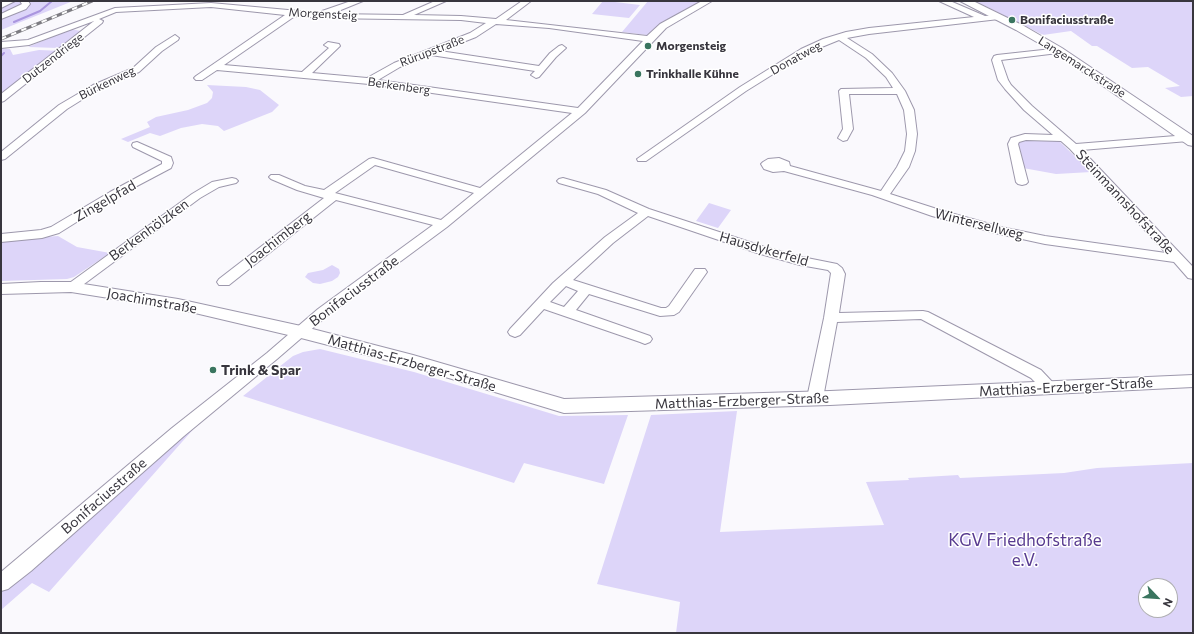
<!DOCTYPE html>
<html>
<head>
<meta charset="utf-8">
<style>
  body { margin:0 }
  #map { position:relative; width:1194px; height:634px; overflow:hidden; background:#faf9fd; font-family:Commissioner,sans-serif }
  canvas { display:block }
  .frame { position:absolute; inset:0; border:2px solid #38363e; pointer-events:none }
  .north { position:absolute; left:1138px; top:578px; width:40px; height:40px; box-sizing:border-box; background:#fff; border:1px solid #afafb2; border-radius:50%; rotate:115deg; font-size:11px; font-weight:700; line-height:16px; text-align:center; color:#38363e }
  .north::after { content:''; display:block; margin:auto; width:14px; height:18px; background:#3a755f; clip-path:polygon(50% 0,100% 100%,50% 72%,0 100%) }
</style>
</head>
<body>
<div id="map">
<canvas width="1194" height="634"></canvas>
<div class="frame"></div>
<div class="north">N</div>
</div>
<script>
const c = document.querySelector('canvas').getContext('2d');
c.lineJoin = 'round';
function paint(path, color) { c.fillStyle = color; c.fill(path, 'evenodd'); }
const poly = rows => new Path2D(rows.map(r => 'M' + r).join(''));
function trace(path, color, width, dash) { c.strokeStyle = color; c.lineWidth = width; c.lineCap = dash ? 'butt' : 'round'; c.setLineDash(dash || []); c.stroke(path); }
function label(font, color, halo, rows, align = 'center') {
  c.font = font + ' Commissioner,sans-serif'; c.lineWidth = 3; c.setLineDash([]); c.textBaseline = 'middle'; c.strokeStyle = halo; c.fillStyle = color; for (const [text, x, y, turn = 0] of rows) {
    c.save(); c.translate(x, y); c.rotate((+turn || 0) * Math.PI / 180); c.textAlign = isNaN(turn) ? turn : align; if (halo) c.strokeText(text, 0, 0); c.fillText(text, 0, 0); c.restore();
  }
}
const green = poly([
  [14,1,73,1,1,30,1,7],
  [603,1,607,1,640,5,629,18,592,14],
  [648,1,701,1,658,26,647,35,622,32],
  [975,1,1193,1,1193,96,1181,97,1165,88,1180,86,1148,67,1132,68,1097,46,1092,46,1071,31,1043,35],
  [71,29,81,31,58,48,28,47],
  [1,48,10,49,13,55,39,50,62,51,1,98],
  [207,85,246,87,260,90,279,105,272,112,224,131,218,126,202,124,181,128,160,136,150,133,128,142,121,139,150,127,147,122,156,117,188,110,207,103,212,98,213,92],
  [1020,140,1058,140,1091,172,1056,174,1023,168,1018,142],
  [709,203,731,210,718,228,696,221],
  [58,236,77,247,110,253,74,277,67,279,1,281,1,240],
  [332,265,339,269,340,273,338,277,332,281,320,284,313,283,305,277,308,273,323,270],
  [320,349,414,372,559,416,628,415,604,484,524,463,514,483,243,396,272,373,277,374,283,368,279,367,293,356,303,352],
  [213,407,49,592,32,583,1,610,1,588],
  [737,411,720,532,884,525,866,482,909,480,908,478,958,475,960,478,1064,473,1097,468,1193,463,1193,633,676,633,680,602,597,584,651,415],
  [1146,586,1170,586,1170,610,1146,610]
]);
const stream = poly([
  [14,22,40,11,52,1],
  [1,56,4,53]
]);
const minor = poly([
  [20,1,28,1,30,4,26,9,1,19,1,14,20,5,22,4,20,1],
  [351,1,363,1,331,14,403,15,435,1,446,1,414,15,461,16,496,19,522,1,531,1,506,20,647,36,660,24,702,1,712,1,666,28,585,113,447,227,328,315,277,359,184,436,31,571,8,589,1,591,1,572,172,428,267,353,318,309,433,225,336,200,229,285,219,285,217,282,219,279,324,198,297,190,271,179,269,177,271,175,279,175,305,186,324,190,369,159,373,158,480,188,572,113,369,84,217,70,202,80,196,80,194,78,196,76,285,15,211,7,116,12,99,19,103,21,102,23,4,101,1,102,1,94,94,21,29,45,1,48,1,42,28,40,115,8,211,3,321,13,322,11,351,1],
  [295,16,323,18,461,20,486,23,470,33,394,63,367,78,312,73,340,46,339,44,328,42,324,45,329,48,302,72,224,65,295,16],
  [496,24,549,28,643,41,578,108,378,80,400,67,431,55,535,71,531,75,536,78,539,77,556,57,566,48,562,45,559,46,550,53,539,66,440,51,476,37,496,24],
  [375,165,474,193,441,220,335,193,375,165],
  [939,1,950,1,985,16,999,15,1003,17,999,19,869,34,847,38,872,54,892,73,905,91,914,110,917,134,915,151,909,167,890,194,940,210,1001,227,1045,236,1166,253,1070,149,1061,141,1026,140,1019,142,1018,144,1028,182,1026,184,1022,185,1018,184,1016,182,1008,144,1011,138,1025,134,1053,135,1024,110,1005,89,998,80,992,60,994,56,997,55,1061,48,1062,50,1061,52,1058,53,1001,60,1008,80,1011,85,1032,106,1076,144,1188,135,1193,138,1192,140,1188,141,1082,150,1193,267,1193,279,1188,278,1174,262,1045,244,999,234,932,216,872,195,784,171,773,172,764,169,761,164,763,162,768,159,779,158,789,162,790,166,881,191,897,167,905,151,907,134,904,110,897,94,849,94,853,129,847,140,843,141,838,138,843,129,839,91,841,89,893,88,886,77,866,58,839,40,807,53,746,91,646,161,638,161,637,159,740,87,801,49,823,39,846,32,869,28,974,17,939,1],
  [175,35,179,38,178,40,162,51,139,72,99,89,67,109,5,159,1,160,1,152,59,105,93,85,133,68,156,47,175,35],
  [137,142,171,157,173,163,171,168,118,196,59,233,42,238,1,242,1,234,41,230,51,227,110,192,162,164,162,161,133,147,132,145,133,143,137,142],
  [232,178,236,179,238,181,236,183,219,187,200,198,76,290,71,291,66,290,64,287,192,194,212,182,232,178],
  [563,178,606,190,649,209,765,247,802,257,837,264,842,268,845,274,839,313,923,311,928,312,1041,370,1058,388,1055,392,1050,393,1045,392,1031,378,921,319,837,322,823,398,821,402,815,403,809,402,807,398,824,318,831,273,828,270,800,265,757,253,648,216,613,243,573,280,661,308,666,308,669,306,695,269,705,269,707,272,679,312,674,315,660,316,589,294,576,310,650,336,652,339,650,342,645,344,640,342,544,309,520,335,515,337,510,335,508,332,510,329,553,283,605,237,638,213,598,194,559,183,557,181,559,179,563,178],
  [566,286,578,291,564,307,550,302,566,286]
]);
const tertiary = poly([
  [1,1,15,1,1,8,1,1],
  [960,1,973,1,1024,26,1062,48,1193,136,1193,146,1188,145,1054,52,1016,30,960,1],
  [41,282,71,282,178,299,301,326,413,355,564,399,830,391,1193,375,1193,387,830,405,564,413,409,366,301,338,178,309,71,292,1,294,1,284,41,282]
]);
const rail = poly([
  [1,39,92,1]
]);
const markers = [
  [1012,20,4,"#3a755f"],
  [648,46,4,"#3a755f"],
  [638,74,4,"#3a755f"],
  [213,370,4,"#3a755f"]
];
const farStreetnames = [
  ["Morgensteig",323,14,3],
  ["Rürupstraße",432,51,-21],
  ["Dutzendriege",53,58,-38],
  ["Donatweg",796,58,-29],
  ["Langemarckstraße",1082,67,33],
  ["Bürkenweg",107,83,-26],
  ["Berkenberg",399,86,8]
];
const farPoinames = [
  ["Bonifaciusstraße",1020,20],
  ["Morgensteig",656,46],
  ["Trinkhalle Kühne",646,74]
];
const streetNames = [
  ["Zingelpfad",105,201,-30],
  ["Steinmannshofstraße",1125,202,47],
  ["Wintersellweg",979,224,14],
  ["Berkenhölzken",149,230,-36],
  ["Joachimberg",278,239,-38],
  ["Hausdykerfeld",764,249,16],
  ["Bonifaciusstraße",354,291,-37],
  ["Joachimstraße",152,301,10],
  ["Matthias-Erzberger-Straße",412,363,16],
  ["Matthias-Erzberger-Straße",1066,387,-3],
  ["Matthias-Erzberger-Straße",742,401,-2],
  ["Bonifaciusstraße",104,496,-41]
];
const poiNames = [
  ["Trink & Spar",221,370]
];
const nearParknames = [
  ["KGV Friedhofstraße",1025,540],
  ["e.V.",1025,560]
];
paint(green, '#ddd5f9');
trace(stream, '#aa96df', 2);
trace(minor, '#9d98ac', 2);
trace(tertiary, '#9d98ac', 2);
paint(minor, '#fff');
paint(tertiary, '#fff');
trace(rail, '#7d7c82', 3);
trace(rail, '#fff', 2, [5.5]);
for (const [x, y, r, color] of markers) { const dot = new Path2D(); dot.arc(x, y, r, 0, 2 * Math.PI); c.fillStyle = color; c.fill(dot); trace(dot, '#fff', 1.5); }
label('12px', '#38363e', '#fff', farStreetnames);
label('bold 12px', '#38363e', '#fff', farPoinames, 'left');
label('14px', '#38363e', '#fff', streetNames);
label('bold 14px', '#38363e', '#fff', poiNames, 'left');
label('17px', '#583b90', '#fff', nearParknames);
</script>
</body>
</html>
